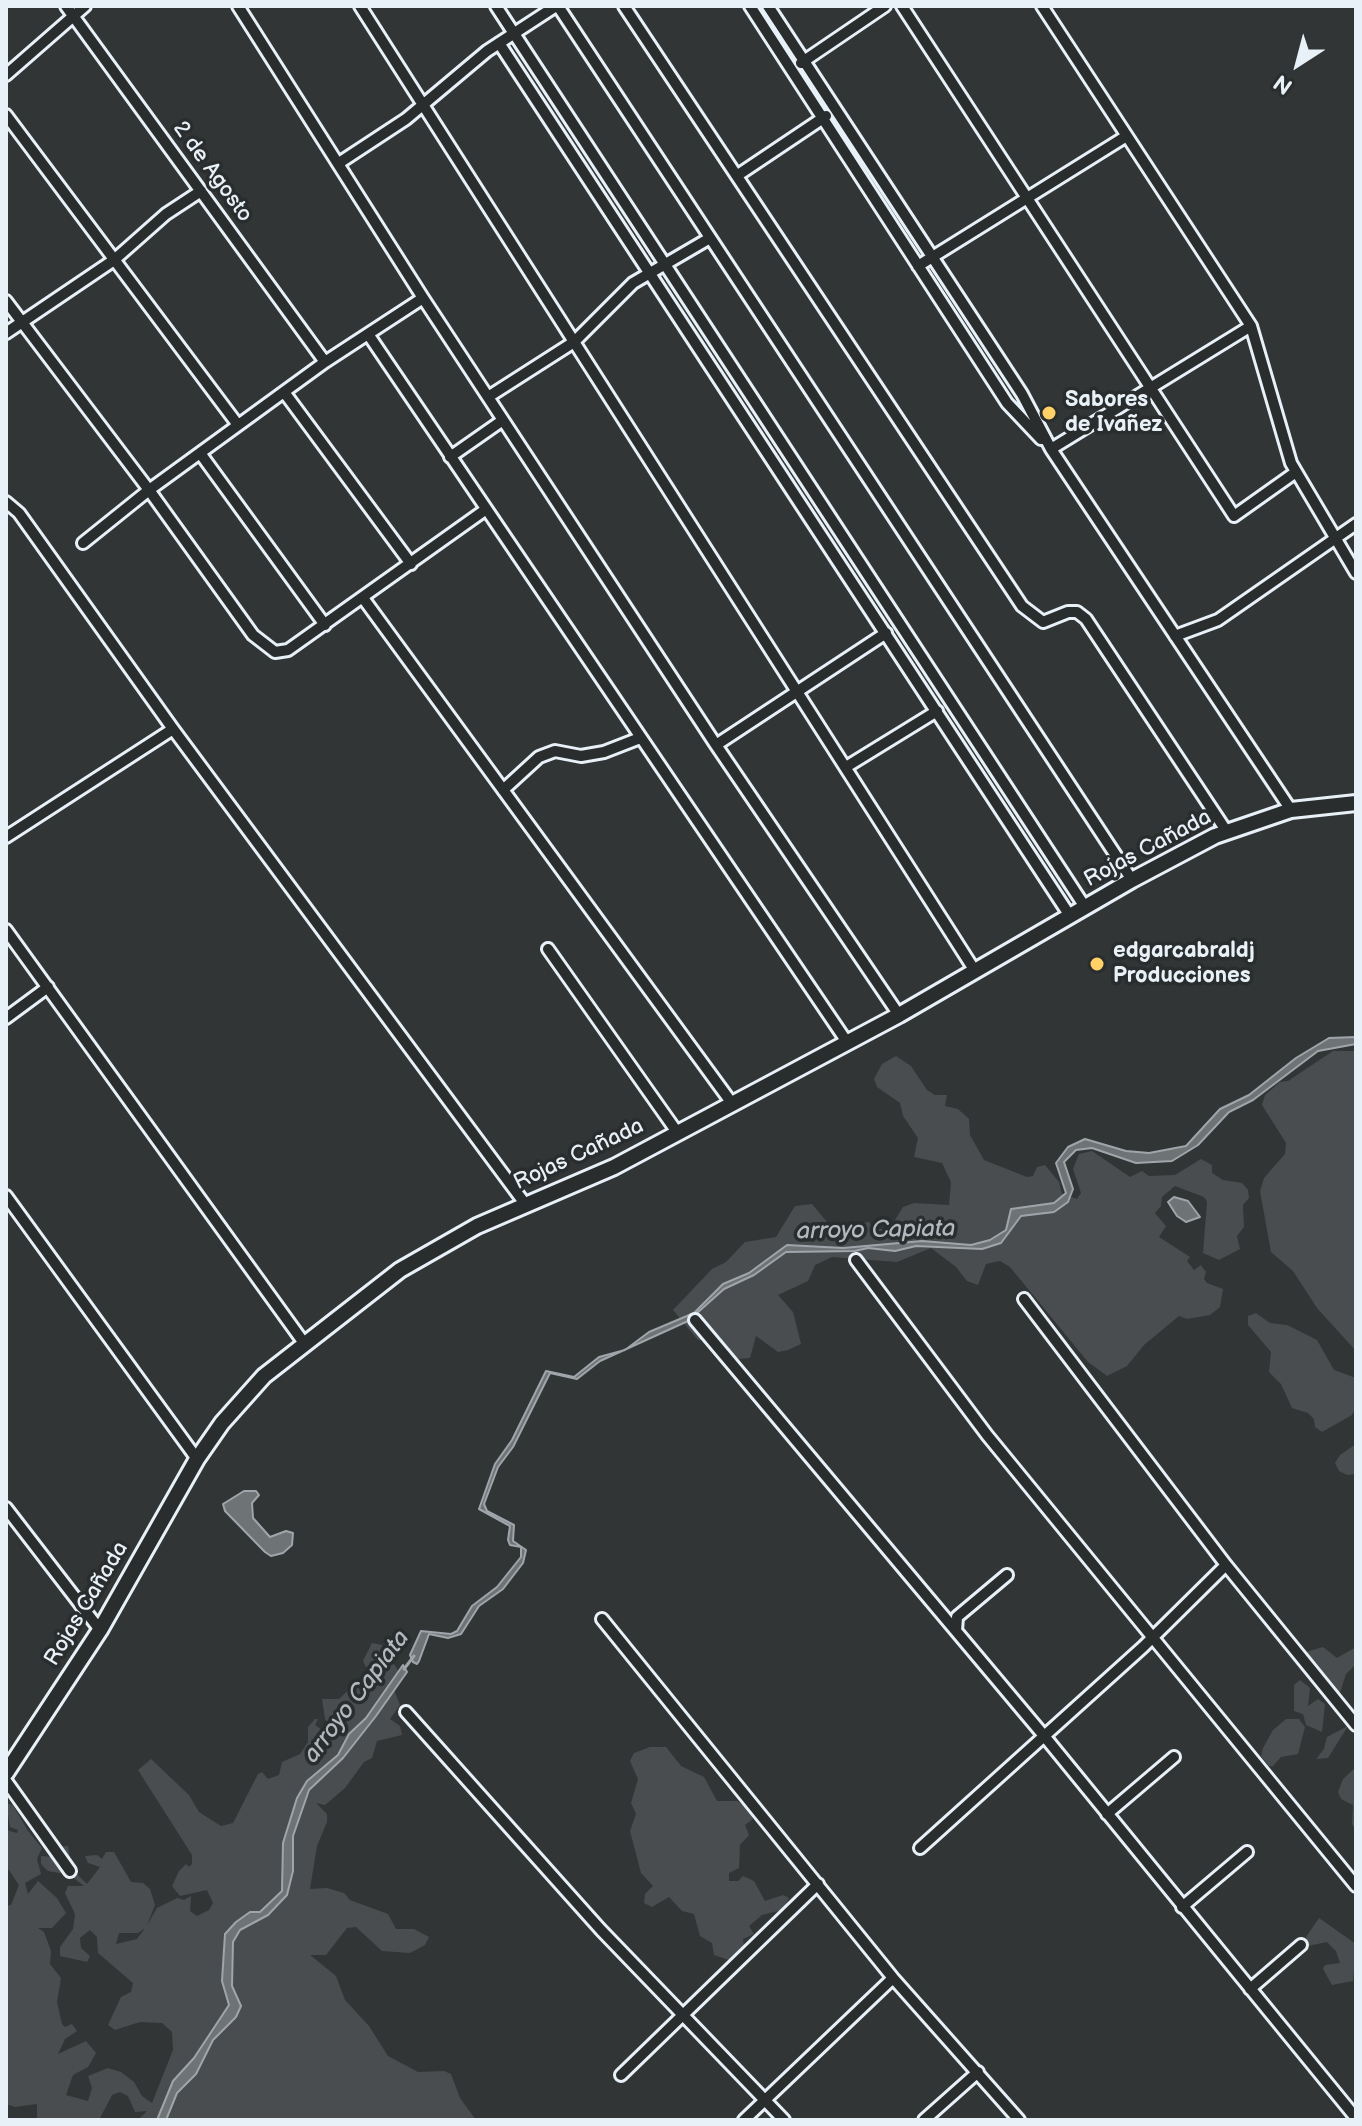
<!DOCTYPE html>
<html>
<head>
<meta charset="utf-8">
<style>
  body { margin:0 }
  #map { position:relative; width:1362px; height:2126px; overflow:hidden; background:#323536; font-family:"Balsamiq Sans",sans-serif }
  canvas { display:block }
  .frame { position:absolute; inset:0; border:8px solid #e8f1f8; pointer-events:none }
  .north { position:absolute; left:1258px; top:24px; width:80px; height:80px; -webkit-text-stroke:6px #2a2d2e; paint-order:stroke; rotate:216deg; font-size:22px; font-weight:700; line-height:32px; text-align:center; color:#e8f1f8 }
  .north::after { content:''; display:block; margin:auto; width:28px; height:36px; background:#e8f1f8; clip-path:polygon(50% 0,100% 100%,50% 72%,0 100%) }
</style>
</head>
<body>
<div id="map">
<canvas width="1362" height="2126"></canvas>
<div class="frame"></div>
<div class="north">N</div>
</div>
<script>
const c = document.querySelector('canvas').getContext('2d');
c.lineJoin = 'round';
function paint(path, color) { c.fillStyle = color; c.fill(path, 'evenodd'); }
const poly = rows => new Path2D(rows.map(r => 'M' + r).join(''));
function trace(path, color, width, dash) { c.strokeStyle = color; c.lineWidth = width; c.lineCap = dash ? 'butt' : 'round'; c.setLineDash(dash || []); c.stroke(path); }
function label(font, color, halo, rows, align = 'center') {
  c.font = font + ' "Balsamiq Sans",sans-serif'; c.lineWidth = 7; c.setLineDash([]); c.textBaseline = 'middle'; c.strokeStyle = halo; c.fillStyle = color; for (const [text, x, y, turn = 0] of rows) {
    c.save(); c.translate(x, y); c.rotate((+turn || 0) * Math.PI / 180); c.textAlign = isNaN(turn) ? turn : align; if (halo) c.strokeText(text, 0, 0); c.fillText(text, 0, 0); c.restore();
  }
}
const green = poly([
  [1333,1051,1356,1051,1356,1351,1317,1308,1293,1271,1271,1252,1260,1191,1264,1178,1285,1154,1286,1143,1262,1105,1265,1095,1280,1082,1288,1081],
  [896,1056,911,1066,927,1090,935,1095,947,1095,945,1106,958,1109,969,1119,970,1135,984,1160,1027,1177,1033,1176,1037,1167,1045,1165,1059,1182,1062,1194,1077,1199,1081,1193,1073,1169,1079,1154,1092,1151,1130,1177,1142,1171,1149,1176,1175,1175,1201,1159,1212,1165,1212,1173,1223,1180,1242,1183,1248,1190,1249,1198,1243,1205,1244,1227,1237,1236,1240,1249,1219,1260,1203,1253,1207,1202,1204,1197,1175,1186,1162,1197,1161,1206,1155,1213,1166,1226,1159,1237,1190,1257,1187,1261,1194,1270,1201,1265,1206,1272,1204,1279,1207,1283,1223,1289,1220,1307,1210,1315,1187,1319,1179,1316,1144,1345,1127,1366,1107,1376,1088,1362,1010,1267,1000,1261,986,1264,978,1285,967,1281,956,1267,931,1248,897,1262,832,1257,815,1265,808,1281,778,1295,793,1312,801,1344,788,1350,778,1352,756,1336,750,1358,726,1360,709,1341,698,1340,673,1310,712,1269,726,1262,745,1242,776,1237,795,1206,812,1204,827,1222,828,1233,843,1236,863,1223,869,1222,875,1229,884,1229,894,1222,903,1207,914,1203,949,1205,951,1182,942,1163,914,1157,918,1138,903,1116,900,1103,877,1087,874,1079,882,1064],
  [1256,1313,1270,1323,1287,1325,1317,1340,1334,1370,1356,1378,1356,1407,1352,1415,1322,1432,1315,1427,1314,1419,1308,1413,1292,1408,1281,1384,1269,1372,1271,1352,1248,1325,1248,1316],
  [1356,1444,1356,1474,1347,1475,1339,1471,1335,1463,1340,1455],
  [372,1643,382,1645,399,1672,391,1682,400,1705,390,1719,400,1726,402,1735,377,1741,372,1758,364,1762,345,1788,325,1805,316,1803,327,1814,327,1822,317,1846,310,1889,327,1888,344,1893,350,1900,388,1914,396,1929,414,1929,429,1937,425,1945,410,1953,382,1951,356,1927,347,1928,326,1955,310,1955,336,1976,345,2000,369,2026,388,2056,418,2072,444,2071,451,2074,460,2098,476,2120,138,2120,147,2111,135,2112,128,2096,120,2092,112,2095,99,2120,37,2120,37,2104,15,2107,6,2104,6,1906,11,1905,19,1885,6,1866,6,1830,17,1833,18,1830,10,1827,6,1803,13,1805,28,1831,42,1848,37,1859,41,1874,25,1883,28,1894,38,1881,57,1898,66,1913,52,1928,38,1928,44,1932,51,1951,50,1964,61,1978,57,2002,62,2024,65,2027,72,2024,77,2031,65,2039,58,2054,86,2041,96,2053,88,2067,73,2075,66,2095,88,2101,92,2088,88,2076,108,2068,121,2072,134,2082,142,2096,152,2103,173,2050,172,2032,162,2023,140,2022,115,2030,108,2025,121,1997,131,1992,133,1983,98,1953,97,1937,90,1930,80,1938,81,1948,90,1956,87,1962,60,1956,60,1947,73,1929,75,1914,65,1893,68,1886,84,1886,70,1875,48,1871,41,1864,41,1856,54,1857,58,1847,68,1846,72,1869,87,1884,100,1867,88,1863,85,1856,97,1855,102,1859,106,1852,114,1852,131,1882,143,1883,150,1889,155,1905,147,1925,157,1908,177,1898,184,1900,191,1896,190,1911,197,1916,209,1910,213,1903,207,1890,180,1896,172,1886,179,1871,186,1864,189,1867,192,1864,192,1855,138,1770,151,1759,189,1795,199,1812,221,1826,233,1823,258,1774,262,1772,268,1779,279,1775,282,1762,300,1754,308,1742,308,1727,315,1719,318,1719,315,1725,328,1734,331,1728,325,1719,322,1699,339,1699,360,1679,376,1676,377,1672,368,1671,363,1661],
  [145,1928,137,1939,116,1944,119,1933,138,1933],
  [1323,1647,1337,1658,1356,1647,1356,1664,1346,1674,1338,1699,1304,1656,1306,1652],
  [1300,1680,1310,1688,1308,1706,1318,1699,1325,1704,1322,1732,1306,1725,1303,1714,1294,1711,1294,1685],
  [1286,1719,1299,1719,1305,1727,1298,1754,1281,1757,1273,1766,1269,1766,1261,1756,1263,1748,1273,1730],
  [1348,1726,1328,1758,1316,1759,1324,1749,1327,1737],
  [650,1747,666,1747,681,1766,704,1777,717,1801,737,1801,748,1809,753,1819,745,1825,749,1835,740,1845,739,1868,729,1873,729,1881,738,1881,743,1876,754,1881,765,1901,783,1895,789,1898,782,1910,762,1915,749,1926,754,1934,743,1939,745,1953,733,1955,732,1961,714,1955,712,1943,700,1936,694,1914,682,1911,669,1897,652,1907,644,1903,645,1894,653,1886,641,1873,630,1831,636,1814,631,1803,638,1779,630,1761,634,1753],
  [1356,1767,1354,1794,1356,1831,1352,1824,1353,1805,1341,1799,1338,1792,1343,1779],
  [1319,1918,1356,1944,1353,1981,1332,1985,1323,1969,1325,1965,1340,1963,1336,1951,1327,1942,1308,1946,1306,1937]
]);
const water = poly([
  [1356,1037,1356,1044,1318,1051,1253,1100,1229,1112,1198,1145,1172,1161,1136,1163,1092,1148,1076,1150,1064,1162,1073,1189,1068,1202,1054,1212,1021,1216,1001,1243,982,1249,916,1246,895,1251,868,1248,855,1251,786,1252,754,1275,724,1289,688,1321,600,1361,577,1379,550,1373,513,1447,498,1467,484,1504,487,1511,514,1525,513,1541,526,1550,523,1563,503,1589,479,1606,461,1634,448,1638,429,1634,419,1661,417,1664,413,1662,410,1655,421,1631,451,1634,457,1631,472,1606,497,1587,521,1557,521,1547,510,1545,508,1540,510,1526,479,1509,495,1464,512,1440,546,1371,574,1377,599,1357,625,1350,649,1332,694,1313,723,1284,749,1273,787,1245,843,1248,922,1241,971,1245,990,1240,1006,1230,1011,1209,1054,1203,1066,1193,1056,1163,1068,1147,1085,1139,1126,1151,1149,1153,1186,1146,1220,1109,1249,1095,1296,1058,1329,1038,1356,1037],
  [1174,1197,1188,1201,1200,1217,1186,1222,1177,1216,1168,1202,1174,1197],
  [244,1491,256,1491,259,1495,252,1503,253,1518,270,1537,286,1531,293,1533,292,1545,283,1553,271,1556,265,1552,225,1511,223,1504,244,1491],
  [403,1665,407,1672,376,1716,343,1758,309,1790,293,1836,293,1871,287,1895,268,1915,240,1930,233,1942,232,1986,241,2006,236,2017,213,2040,196,2074,177,2093,166,2120,157,2120,173,2081,194,2058,229,2005,222,1981,225,1934,236,1922,250,1912,260,1912,282,1891,283,1843,297,1798,307,1781,338,1755,349,1734,366,1718,403,1665]
]);
const stream = poly([
  [404,1669,414,1656]
]);
const minor = poly([
  [66,6,325,362],
  [238,6,423,298,716,745,899,1015],
  [360,6,975,971],
  [496,6,1085,907],
  [558,6,1132,880],
  [624,6,1022,606,1043,622,1068,612,1077,612,1086,619,1227,832],
  [750,6,1007,403,1041,439],
  [768,6,1022,394,1051,449,1291,810],
  [902,6,1234,516,1296,472],
  [1042,6,1251,326,1291,463,1356,573],
  [499,43,1070,916],
  [801,63,885,6],
  [6,75,85,6],
  [6,115,238,425],
  [339,163,406,119,487,51,556,6],
  [738,175,826,116],
  [918,266,1125,137],
  [6,301,149,490,253,635,275,652,288,650,485,510],
  [6,333,114,260,166,214,201,191],
  [368,334,847,1042],
  [284,392,411,564],
  [488,397,574,342,633,283,710,238],
  [1051,449,1251,326],
  [200,453,325,625],
  [450,457,503,420],
  [6,502,19,513,173,729,526,1205],
  [83,543,149,490,325,362,423,298],
  [363,598,731,1102],
  [1175,636,1218,620,1356,524],
  [716,745,886,633],
  [846,767,937,711],
  [503,790,539,757,555,751,581,756,604,752,640,738],
  [6,837,173,729],
  [6,930,304,1343],
  [548,949,677,1132],
  [6,1018,48,987],
  [6,1196,197,1459],
  [856,1260,987,1435,1356,1886],
  [1024,1299,1226,1565,1356,1725],
  [695,1320,1045,1737,1356,2118],
  [6,1508,100,1630],
  [602,1619,893,1978,1019,2120],
  [956,1631,957,1617,1007,1575],
  [406,1712,601,1930,784,2120],
  [6,1781,70,1871],
  [1107,1814,1174,1757],
  [920,1848,1143,1647,1226,1565],
  [1182,1907,1247,1852],
  [1250,1989,1301,1945],
  [621,2075,818,1884],
  [744,2120,893,1978],
  [924,2120,978,2072]
]);
const secondary = poly([
  [6,1773,100,1630,197,1459,222,1423,264,1376,400,1270,477,1226,614,1167,899,1015,1132,880,1215,836,1291,810,1356,803]
]);
const markers = [
  [1049,413,8,"#ffd166"],
  [1097,964,8,"#ffd166"]
];
const streetNames = [
  ["2 de Agosto",212,172,54],
  ["Rojas Cañada",1148,849,-28],
  ["Rojas Cañada",579,1155,-25],
  ["Rojas Cañada",87,1604,-59]
];
const poiNames = [
  ["Sabores",1065,400],
  ["de Ivañez",1065,425],
  ["edgarcabraldj",1113,951],
  ["Producciones",1113,976]
];
const waterNames = [
  ["arroyo Capiata",876,1231,-1],
  ["arroyo Capiata",357,1697,-53]
];
paint(green, '#494d4f');
paint(water, '#6e7376');
trace(water, '#9fa5aa', 2);
trace(stream, '#9fa5aa', 3);
trace(minor, '#e8f1f8', 16);
trace(secondary, '#e8f1f8', 20);
trace(minor, '#2a2d2e', 10);
trace(secondary, '#2a2d2e', 14);
for (const [x, y, r, color] of markers) { const dot = new Path2D(); dot.arc(x, y, r, 0, 2 * Math.PI); c.fillStyle = color; c.fill(dot); trace(dot, '#2a2d2e', 3); }
label('22px', '#e8f1f8', '#2a2d2e', streetNames);
label('bold 22px', '#e8f1f8', '#2a2d2e', poiNames, 'left');
label('italic 24px', '#b1b8be', '#2a2d2e', waterNames);
</script>
</body>
</html>
